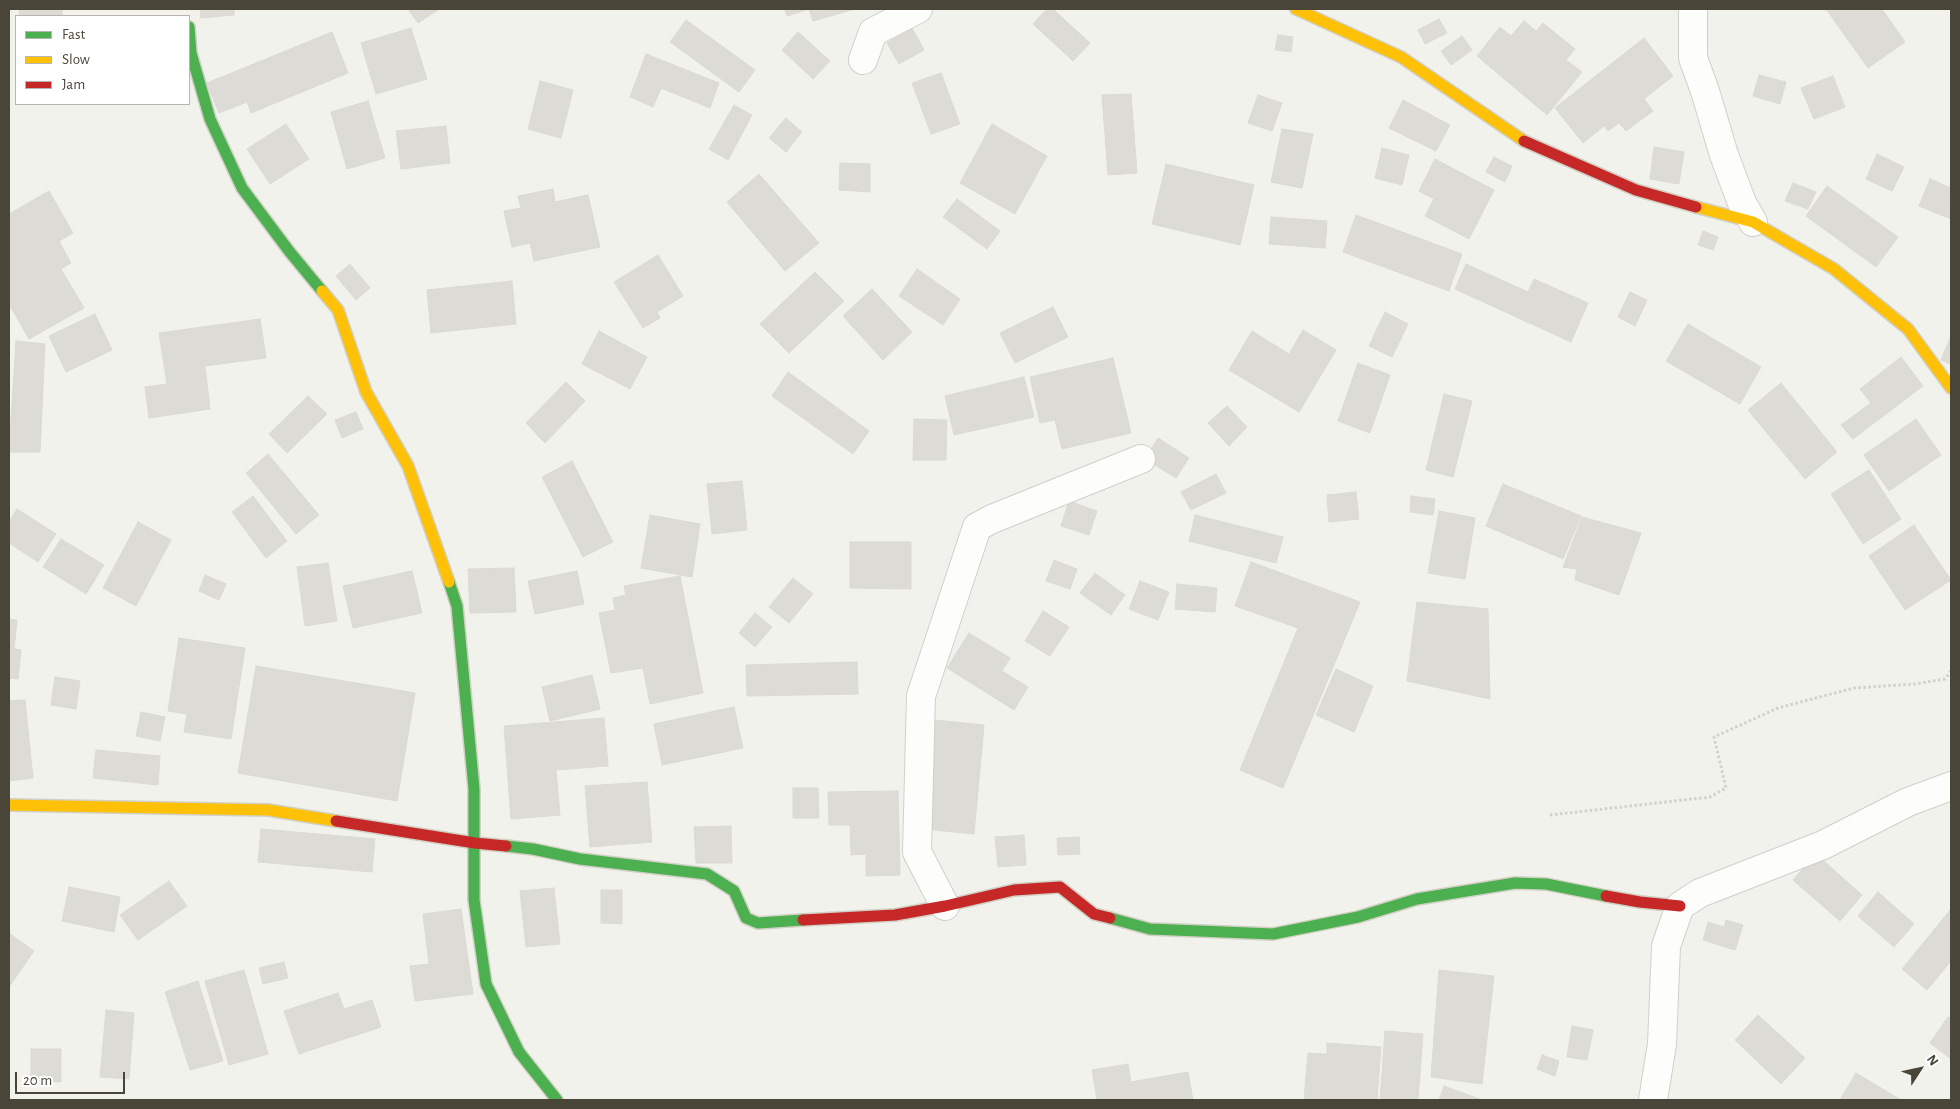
<!DOCTYPE html>
<html>
<head>
<meta charset="utf-8">
<style>
  body { margin:0 }
  #map { position:relative; width:1960px; height:1109px; overflow:hidden; background:#f2f2ed; font-family:"Alegreya Sans",sans-serif }
  canvas { display:block }
  .frame { position:absolute; inset:0; border:10px solid #494538; pointer-events:none }
  .legend { position:absolute; left:15px; top:15px; width:175px; height:90px; box-sizing:border-box; background:#fff; border:1px solid #b6b5af; margin:0; padding:6px 9px; list-style:none; font-size:15px; color:#494538 }
  .legend li { display:flex; align-items:center; gap:10px; height:25px }
  .legend b { width:25px; border:1px solid #b6b5af }
  .north { position:absolute; left:1895px; top:1044px; width:50px; height:50px; -webkit-text-stroke:4px #fff; paint-order:stroke; rotate:55deg; font-size:14px; font-weight:700; line-height:20px; text-align:center; color:#494538 }
  .north::after { content:''; display:block; margin:auto; width:18px; height:22px; background:#494538; clip-path:polygon(50% 0,100% 100%,50% 72%,0 100%) }
  .scale { position:absolute; left:15px; top:1072px; width:110px; height:22px; box-sizing:border-box; border:2px solid #494538; border-top:0; padding-left:6px; font-size:15px; line-height:18px; white-space:nowrap; color:#494538; -webkit-text-stroke:4px #fff; paint-order:stroke }
</style>
</head>
<body>
<div id="map">
<canvas width="1960" height="1109"></canvas>
<div class="frame"></div>
<ul class="legend">
<li><b style="height:6px;background:#4caf50"></b>Fast</li>
<li><b style="height:6px;background:#ffc107"></b>Slow</li>
<li><b style="height:6px;background:#c62828"></b>Jam</li>
</ul>
<div class="north">N</div>
<div class="scale">20 m</div>
</div>
<script>
const c = document.querySelector('canvas').getContext('2d');
c.lineJoin = 'round';
function paint(path, color) { c.fillStyle = color; c.fill(path, 'evenodd'); }
const poly = rows => new Path2D(rows.map(r => 'M' + r).join(''));
function trace(path, color, width, dash) { c.strokeStyle = color; c.lineWidth = width; c.lineCap = dash ? 'butt' : 'round'; c.setLineDash(dash || []); c.stroke(path); }
const building = poly([
  [19,9,62,9,62,16,20,16,19,9],
  [200,9,234,9,234,15,201,18,200,9],
  [408,9,439,9,418,23,408,9],
  [785,9,855,9,813,21,809,9,787,16,785,9],
  [1047,9,1053,9,1090,43,1073,61,1033,24,1047,9],
  [1826,9,1882,9,1905,42,1868,68,1826,9],
  [1439,19,1447,33,1425,44,1418,30,1439,19],
  [686,20,755,70,739,92,670,42,686,20],
  [1524,21,1536,31,1543,23,1575,49,1566,60,1582,72,1547,115,1477,56,1500,27,1511,36,1524,21],
  [411,28,427,79,376,94,361,43,411,28],
  [912,28,924,50,899,64,887,43,912,28],
  [332,32,348,73,251,113,247,102,219,113,207,83,332,32],
  [798,32,830,61,813,79,782,50,798,32],
  [1278,35,1293,37,1291,52,1275,50,1278,35],
  [1462,36,1472,50,1451,65,1441,51,1462,36],
  [1644,38,1673,76,1644,99,1653,111,1626,131,1619,123,1608,131,1604,126,1583,143,1555,108,1644,38],
  [646,54,719,83,710,108,661,88,653,107,630,97,646,54],
  [941,73,960,124,931,134,912,83,941,73],
  [1759,75,1786,82,1780,104,1753,96,1759,75],
  [1833,76,1845,107,1814,119,1801,88,1833,76],
  [540,81,573,90,561,138,528,129,540,81],
  [1131,94,1137,173,1108,175,1102,95,1131,94],
  [1258,95,1282,103,1272,131,1248,123,1258,95],
  [1403,100,1450,125,1436,151,1389,128,1403,100],
  [368,101,385,158,347,169,331,112,368,101],
  [734,105,752,115,728,160,709,149,734,105],
  [786,118,802,132,786,152,769,138,786,118],
  [286,124,309,159,270,184,247,149,286,124],
  [992,124,1047,156,1015,214,960,183,992,124],
  [446,126,450,163,401,169,396,131,446,126],
  [1282,129,1313,134,1302,188,1271,182,1282,129],
  [1654,147,1684,152,1679,184,1650,179,1654,147],
  [1382,148,1409,155,1402,185,1375,178,1382,148],
  [1877,154,1904,167,1892,191,1866,179,1877,154],
  [1494,157,1512,166,1505,182,1486,172,1494,157],
  [1435,159,1494,190,1469,239,1425,216,1434,199,1419,191,1435,159],
  [840,163,870,164,870,192,839,190,840,163],
  [1166,164,1254,185,1240,245,1152,224,1166,164],
  [759,174,819,243,785,271,727,202,759,174],
  [1930,179,1951,188,1951,219,1919,206,1930,179],
  [1793,183,1816,192,1808,209,1785,201,1793,183],
  [1827,186,1898,237,1876,267,1806,216,1827,186],
  [553,189,555,202,588,195,600,247,534,261,530,243,512,247,504,211,521,208,518,196,553,189],
  [49,191,73,233,59,241,71,263,61,269,84,308,29,339,9,304,9,214,49,191],
  [957,199,1000,231,987,249,943,217,957,199],
  [1356,215,1462,254,1449,291,1343,252,1356,215],
  [1271,217,1327,221,1325,248,1269,244,1271,217],
  [1703,231,1718,237,1713,250,1698,245,1703,231],
  [658,255,683,296,657,312,660,318,643,328,614,282,658,255],
  [350,264,370,288,356,300,336,276,350,264],
  [1466,264,1528,292,1534,279,1588,303,1571,342,1455,289,1466,264],
  [917,269,960,299,943,325,899,296,917,269],
  [815,272,844,301,789,353,760,324,815,272],
  [512,281,516,324,431,333,427,290,512,281],
  [872,289,912,332,883,360,843,316,872,289],
  [1630,292,1647,300,1635,326,1618,317,1630,292],
  [1053,307,1068,337,1015,363,1000,333,1053,307],
  [1385,312,1408,324,1392,357,1369,346,1385,312],
  [95,314,112,350,66,372,49,336,95,314],
  [260,319,266,358,205,366,210,409,149,418,145,387,167,384,159,333,260,319],
  [1688,324,1761,367,1740,404,1666,361,1688,324],
  [1303,330,1336,350,1299,412,1229,370,1252,331,1289,354,1303,330],
  [599,331,647,357,630,389,582,364,599,331],
  [1951,336,1951,364,1941,360,1951,336],
  [16,341,45,344,40,452,9,452,16,341],
  [1901,357,1923,386,1853,439,1841,425,1871,403,1860,389,1901,357],
  [1113,358,1131,433,1062,449,1055,420,1040,423,1030,377,1113,358],
  [1358,363,1390,375,1370,433,1338,421,1358,363],
  [788,372,869,431,853,454,772,396,788,372],
  [1024,377,1034,417,954,435,945,396,1024,377],
  [566,382,585,401,545,443,526,423,566,382],
  [1781,383,1837,452,1805,479,1748,410,1781,383],
  [1444,394,1472,401,1453,477,1426,470,1444,394],
  [308,396,327,414,287,453,269,434,308,396],
  [1227,406,1247,427,1229,446,1208,423,1227,406],
  [356,412,363,429,342,438,335,420,356,412],
  [914,419,947,420,946,460,913,460,914,419],
  [1916,419,1941,455,1889,491,1864,455,1916,419],
  [1158,438,1189,458,1176,478,1145,459,1158,438],
  [268,454,319,515,296,534,246,473,268,454],
  [572,461,613,542,583,557,542,477,572,461],
  [1869,470,1901,519,1863,544,1831,494,1869,470],
  [1216,474,1226,493,1191,510,1181,492,1216,474],
  [742,481,747,530,712,534,707,484,742,481],
  [1503,484,1581,516,1563,559,1486,526,1503,484],
  [1356,492,1359,519,1329,522,1327,495,1356,492],
  [253,496,287,541,266,558,232,512,253,496],
  [1411,496,1435,499,1433,515,1410,512,1411,496],
  [1069,501,1097,511,1089,535,1061,526,1069,501],
  [17,509,56,534,38,562,9,543,9,522,17,509],
  [1439,511,1475,518,1465,579,1428,573,1439,511],
  [650,515,700,524,692,577,641,568,650,515],
  [1195,515,1283,537,1276,563,1189,541,1195,515],
  [1582,517,1641,533,1619,595,1575,580,1577,569,1563,567,1582,517],
  [138,522,171,540,136,606,103,588,138,522],
  [1914,525,1951,580,1905,610,1869,556,1914,525],
  [61,539,104,565,86,594,43,567,61,539],
  [850,542,911,542,911,589,850,588,850,542],
  [1054,560,1077,569,1070,589,1046,581,1054,560],
  [1251,562,1360,602,1283,788,1240,770,1298,628,1235,606,1251,562],
  [328,563,337,621,305,626,297,567,328,563],
  [514,568,516,612,470,613,468,569,514,568],
  [412,571,422,613,353,628,343,586,412,571],
  [577,571,584,604,535,614,528,581,577,571],
  [1095,573,1125,595,1111,615,1080,593,1095,573],
  [205,575,226,584,219,600,199,591,205,575],
  [680,576,703,693,650,704,643,668,611,673,599,613,615,610,613,598,626,595,624,586,680,576],
  [793,578,813,594,789,623,769,607,793,578],
  [1140,581,1169,592,1158,620,1129,609,1140,581],
  [1177,584,1217,588,1215,612,1175,609,1177,584],
  [1417,602,1488,609,1490,699,1407,681,1417,602],
  [1043,611,1069,627,1050,656,1025,641,1043,611],
  [755,613,772,627,755,647,739,633,755,613],
  [9,619,17,620,14,649,21,650,18,679,9,678,9,619],
  [969,633,1010,658,1002,671,1028,687,1014,710,947,668,969,633],
  [179,638,245,648,231,739,184,732,187,714,168,711,179,638],
  [857,662,858,694,747,696,746,665,857,662],
  [256,666,415,693,397,801,238,773,256,666],
  [1336,669,1373,686,1354,732,1316,715,1336,669],
  [592,675,600,709,550,721,542,687,592,675],
  [55,677,80,681,76,709,51,705,55,677],
  [25,700,33,778,9,781,9,701,25,700],
  [734,707,743,748,662,765,654,724,734,707],
  [141,712,165,717,160,741,136,736,141,712],
  [604,718,608,766,556,770,560,815,511,819,504,726,604,718],
  [935,720,984,725,974,834,924,829,935,720],
  [96,750,160,756,158,785,93,778,96,750],
  [647,782,652,842,590,847,585,786,647,782],
  [793,788,818,788,819,818,793,818,793,788],
  [898,791,900,875,866,876,866,854,851,855,850,825,829,825,828,792,898,791],
  [731,826,732,863,696,863,694,827,731,826],
  [261,829,375,839,372,872,258,862,261,829],
  [1024,835,1026,865,998,867,995,837,1024,835],
  [1079,837,1080,854,1058,855,1057,838,1079,837],
  [1816,854,1862,895,1840,921,1793,880,1816,854],
  [169,881,187,906,138,940,120,915,169,881],
  [69,887,120,897,114,932,62,921,69,887],
  [554,888,560,944,526,947,520,891,554,888],
  [601,890,622,890,622,924,601,923,601,890],
  [1878,892,1914,924,1894,947,1858,916,1878,892],
  [461,909,473,994,415,1001,410,966,429,964,423,914,461,909],
  [1951,909,1951,961,1927,990,1902,969,1951,909],
  [1726,920,1743,925,1735,950,1703,940,1708,922,1724,927,1726,920],
  [9,933,34,951,9,987,9,933],
  [284,962,288,978,263,984,259,968,284,962],
  [244,970,268,1054,229,1065,205,981,244,970],
  [1439,970,1494,976,1482,1084,1431,1077,1439,970],
  [198,981,223,1061,190,1070,165,992,198,981],
  [338,993,344,1009,372,1000,381,1027,299,1054,284,1011,338,993],
  [106,1010,134,1013,129,1079,100,1077,106,1010],
  [1758,1015,1805,1058,1781,1084,1735,1040,1758,1015],
  [1948,1017,1951,1020,1951,1059,1930,1043,1948,1017],
  [1572,1026,1593,1030,1587,1060,1567,1057,1572,1026],
  [1385,1031,1423,1034,1418,1100,1380,1100,1385,1031],
  [1327,1043,1381,1047,1377,1100,1304,1100,1308,1053,1327,1054,1327,1043],
  [31,1049,61,1049,61,1082,31,1081,31,1049],
  [1542,1055,1559,1061,1555,1076,1537,1069,1542,1055],
  [1128,1064,1131,1082,1188,1072,1193,1100,1097,1100,1092,1070,1128,1064],
  [1856,1073,1901,1100,1840,1100,1856,1073],
  [1444,1086,1482,1100,1439,1100,1444,1086]
]);
const path = poly([
  [1550,815,1710,797,1726,788,1714,737,1778,708,1854,688,1915,684,1945,679,1951,671]
]);
const street = poly([
  [1693,9,1693,58,1705,91,1724,155,1742,203,1753,222],
  [863,60,873,32,918,9],
  [945,906,917,852,921,696,977,527,992,519,1141,459],
  [1653,1100,1662,1044,1666,946,1680,906,1700,893,1823,845,1908,802,1951,786]
]);
const fast = poly([
  [189,27,191,53,210,119,242,188,289,251,322,291],
  [449,582,457,606,474,789,474,900,486,984,519,1052,557,1100],
  [506,846,533,849,580,859,707,874,734,891,746,918,758,923,803,920],
  [1110,918,1150,929,1273,934,1358,917,1417,899,1515,883,1546,884,1606,896]
]);
const slow = poly([
  [1296,9,1401,57,1524,141],
  [1696,207,1753,222,1834,269,1908,329,1951,388],
  [322,291,338,310,366,392,408,466,449,582],
  [9,805,268,810,336,821]
]);
const jam = poly([
  [1524,141,1636,190,1696,207],
  [336,821,475,843,506,846],
  [1606,896,1640,902,1680,906],
  [803,920,895,915,945,906,1014,890,1060,887,1094,914,1110,918]
]);
paint(building, '#dcdbd5');
trace(building, '#dad9d3', 1);
trace(street, '#d0d0cb', 30);
trace(fast, '#d1d0c4', 14);
trace(slow, '#d1d0c4', 14);
trace(jam, '#d1d0c4', 14);
trace(path, '#d2d2cb', 3, [2.5, 2.5]);
trace(street, '#fdfdfc', 28);
trace(fast, '#4caf50', 11);
trace(slow, '#ffc107', 11);
trace(jam, '#c62828', 11);
</script>
</body>
</html>
